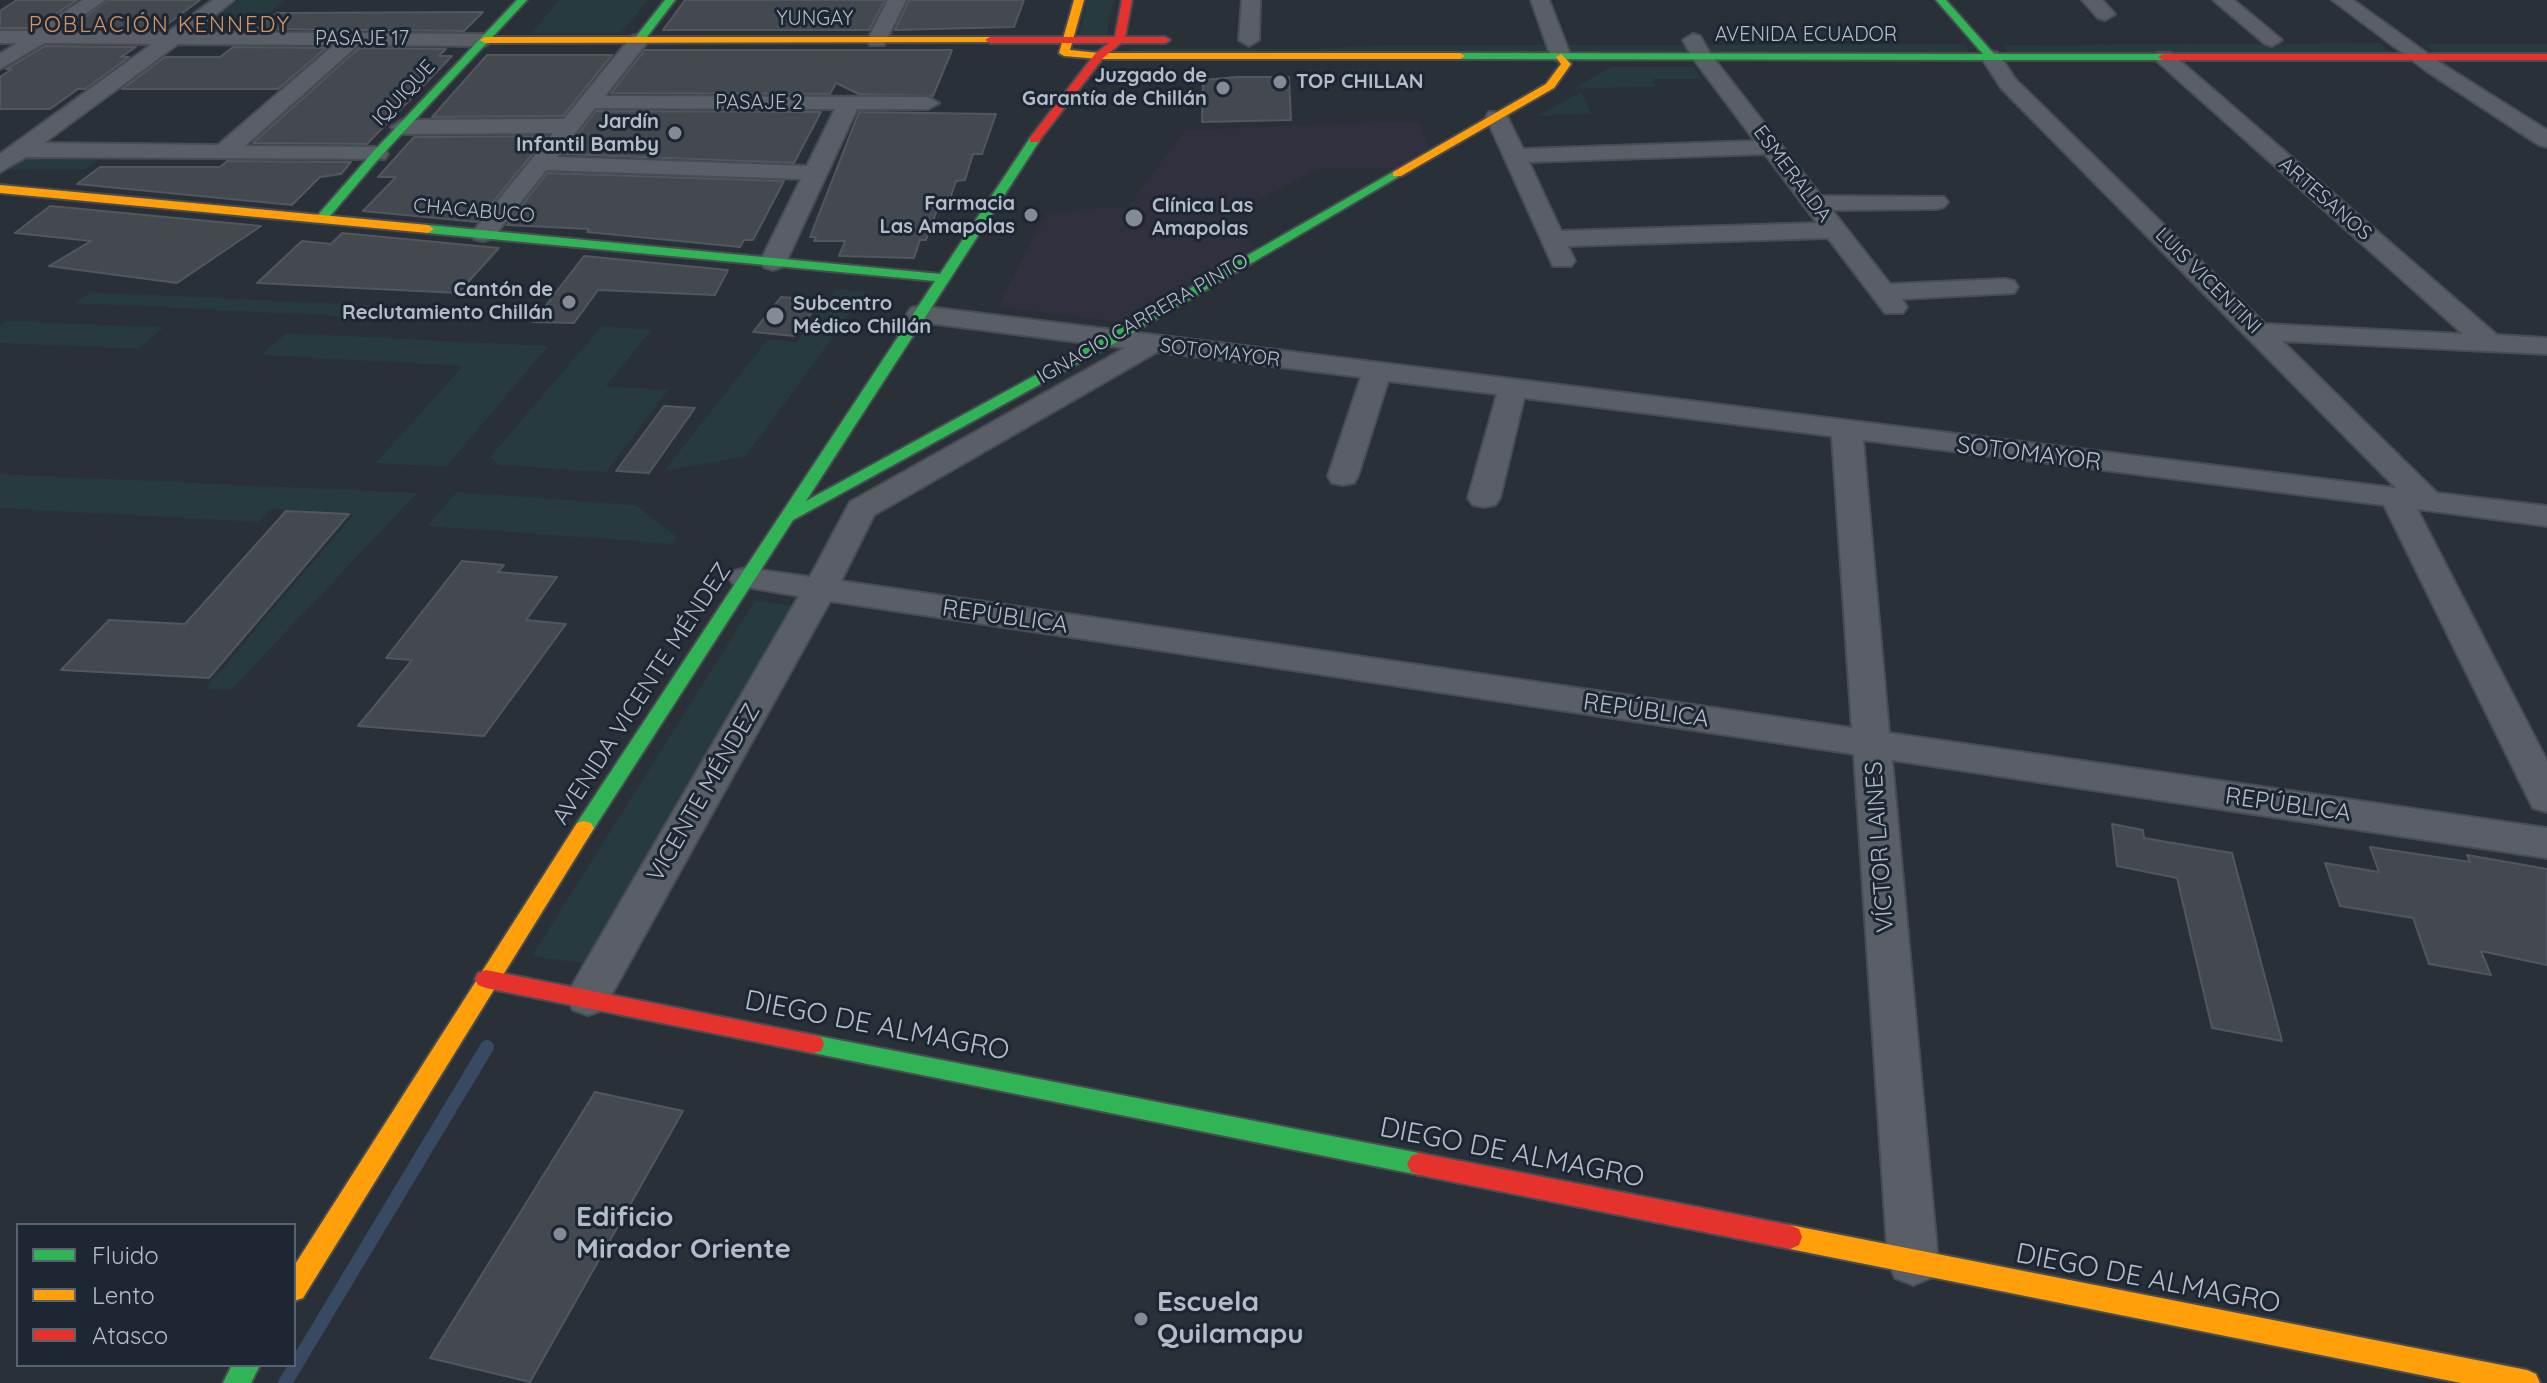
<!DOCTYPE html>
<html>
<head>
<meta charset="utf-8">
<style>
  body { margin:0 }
  #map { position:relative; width:2547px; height:1383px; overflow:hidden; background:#2a3038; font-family:Quicksand,sans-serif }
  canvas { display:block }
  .legend { position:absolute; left:16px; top:1223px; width:280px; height:144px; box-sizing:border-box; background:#1d2633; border:2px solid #59626f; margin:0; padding:10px 14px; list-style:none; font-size:24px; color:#b4bcc9 }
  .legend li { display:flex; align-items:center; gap:16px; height:40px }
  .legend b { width:40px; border:2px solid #59626f }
</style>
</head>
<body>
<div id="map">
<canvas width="2547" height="1383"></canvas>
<ul class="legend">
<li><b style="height:10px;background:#30b455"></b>Fluido</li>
<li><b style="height:10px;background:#ff9f0a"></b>Lento</li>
<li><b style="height:10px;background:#e5322d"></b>Atasco</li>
</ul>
</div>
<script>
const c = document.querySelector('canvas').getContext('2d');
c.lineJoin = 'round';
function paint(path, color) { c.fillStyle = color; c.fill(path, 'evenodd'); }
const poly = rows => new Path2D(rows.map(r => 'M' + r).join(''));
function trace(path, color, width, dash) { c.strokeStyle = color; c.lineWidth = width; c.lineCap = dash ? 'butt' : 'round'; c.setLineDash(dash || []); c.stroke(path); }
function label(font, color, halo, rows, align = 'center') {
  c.font = font + ' Quicksand,sans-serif'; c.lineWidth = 6; c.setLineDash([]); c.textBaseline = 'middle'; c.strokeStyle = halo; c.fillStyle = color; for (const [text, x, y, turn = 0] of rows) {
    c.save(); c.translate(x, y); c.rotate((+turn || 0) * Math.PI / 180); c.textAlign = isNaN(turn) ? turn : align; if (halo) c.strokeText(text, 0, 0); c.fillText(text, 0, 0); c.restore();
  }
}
const medical = poly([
  [1418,121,1430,148,1396,168,1318,169,1213,224,1257,247,1120,322,997,307,1047,213,1092,210,1096,207,1127,208,1185,130]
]);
const green = poly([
  [239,0,285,0,249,28,201,28],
  [559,0,648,0,621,33,532,33],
  [1087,0,1114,0,1106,36,1079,36],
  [2379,43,2395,55,2009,55,2003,45],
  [1964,44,1971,55,1711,56,1705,45],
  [2423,44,2547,44,2547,55,2438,55],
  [1380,45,1686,45,1688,53,1130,53,1134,48,1315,49],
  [1611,67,1694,67,1701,79,1652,79,1656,86,1573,89],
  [1581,92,1592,114,1536,116],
  [19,156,102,157,84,170,1,169],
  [836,289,866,292,745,457,664,471,768,339,796,342],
  [91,292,451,309,440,321,75,303],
  [5,321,164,327,138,349,0,343,0,325],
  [602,326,651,330,606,386,668,390,606,472,499,465,490,457],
  [286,333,548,346,446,467,376,463,463,366,261,355],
  [0,474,417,493,231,690,205,689,354,514,270,509,258,522,0,508],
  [457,492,635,505,677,537,673,544,427,526],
  [755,601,800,606,588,964,532,956]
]);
const stream = poly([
  [285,1383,487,1047]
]);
const building = poly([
  [17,0,77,0,34,28,0,28,0,11,17,0],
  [108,0,200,0,161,29,70,28,108,0],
  [685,0,885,0,869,30,663,30,685,0],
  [909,0,1024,0,1014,27,895,30,909,0],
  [483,12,464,31,256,29,277,13,483,12],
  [45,46,136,47,121,57,129,57,85,89,78,89,50,109,0,109,0,77,12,69,6,69,45,46],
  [233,47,326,48,278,89,122,89,165,57,220,57,233,47],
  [359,48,446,49,439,56,452,56,367,144,253,143,359,48],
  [645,50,952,50,933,96,859,94,836,83,830,94,611,93,645,50],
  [487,55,612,55,563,116,432,117,487,55],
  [1237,77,1289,77,1291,120,1202,122,1203,80,1237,77],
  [596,111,821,112,794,163,563,154,596,111],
  [859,112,996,114,982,154,973,154,965,180,956,181,946,210,937,210,926,240,920,240,914,258,839,256,845,241,814,241,816,237,810,237,859,112],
  [547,136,477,222,363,211,396,177,378,177,414,137,547,136],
  [227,161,351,162,341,174,320,177,292,205,77,184,100,167,220,167,227,161],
  [547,173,784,181,753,240,744,240,740,247,587,232,589,229,507,225,547,173],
  [50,206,261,226,177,283,49,266,91,241,15,233,50,206],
  [342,233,499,248,458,293,257,283,302,241,331,244,342,233],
  [584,256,728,270,715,295,598,290,574,323,533,322,584,256],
  [781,297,821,300,794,336,753,332,781,297],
  [664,406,695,408,649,473,616,471,664,406],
  [286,511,349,514,209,678,61,670,109,620,185,624,286,511],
  [462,561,504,565,498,572,557,577,526,620,566,624,484,736,358,726,412,660,386,658,462,561],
  [2112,824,2143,830,2144,838,2232,853,2282,1041,2212,1028,2177,878,2117,866,2112,824],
  [2370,847,2470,862,2467,855,2547,869,2547,965,2481,951,2491,975,2429,964,2413,918,2340,906,2325,863,2379,872,2370,847],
  [595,1092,683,1111,530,1382,430,1358,595,1092]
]);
const street = poly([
  [83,0,105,0,61,31,168,32,213,0,234,0,194,32,485,34,495,40,485,46,358,45,245,146,377,147,385,149,388,154,385,159,26,157,0,172,0,154,152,44,44,43,0,69,0,54,17,43,0,43,0,31,35,31,83,0],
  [178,44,334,45,218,145,44,143,178,44],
  [888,0,906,0,884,45,870,45,867,41,888,0],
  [1242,0,1260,0,1259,40,1249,46,1239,40,1242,0],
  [1531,0,1549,0,1571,57,1568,61,1561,63,1551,57,1531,0],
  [2082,0,2102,0,2115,14,2105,20,2098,18,2082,0],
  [2213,0,2234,0,2282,40,2272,46,2265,44,2213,0],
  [2332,0,2353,0,2442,64,2547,130,2547,147,2539,145,2428,72,2332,0],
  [639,34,649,40,605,96,928,97,939,103,928,109,857,109,786,262,782,267,773,270,764,267,760,262,801,179,546,170,492,239,483,241,474,239,471,234,553,133,402,134,391,127,402,120,564,119,632,36,639,34],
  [595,108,835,109,807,166,557,157,595,108],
  [1693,34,1700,36,1711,55,1821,196,1944,197,1948,202,1944,207,1936,209,1832,210,1890,284,2005,279,2014,281,2018,287,2014,293,1902,299,1907,307,1903,313,1885,313,1828,238,1568,246,1575,261,1571,266,1553,266,1486,117,1489,112,1505,112,1523,149,1755,141,1692,57,1683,40,1693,34],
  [1765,154,1817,223,1561,231,1529,162,1765,154],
  [1991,51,1998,53,2016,80,2265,324,2463,334,2157,61,2154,57,2157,53,2171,53,2497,335,2547,338,2547,354,2282,341,2437,493,2547,506,2547,526,2417,509,2547,761,2547,812,2533,808,2528,798,2384,505,1863,440,1889,733,2547,828,2547,858,1892,760,1938,1261,1931,1278,1913,1285,1895,1278,1888,1261,1854,754,830,601,603,1010,588,1015,573,1010,566,997,573,984,799,596,734,585,729,578,734,571,746,568,810,577,850,502,1125,348,920,322,911,320,907,314,911,308,920,306,2396,488,2001,88,1981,57,1991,51],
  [1157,352,1361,377,1328,476,1332,483,1343,485,1354,483,1358,476,1388,381,1497,394,1468,498,1473,505,1484,507,1495,505,1500,498,1524,398,1832,436,1852,728,841,581,874,515,1157,352]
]);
const fast = poly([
  [517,0,527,0,381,156,325,222,317,222,317,216,373,152,517,0],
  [665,0,675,0,643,42,635,42,635,38,665,0],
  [1936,0,1946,0,1994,54,2163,54,2168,57,2163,60,1991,60,1460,59,1455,56,1460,53,1983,54,1936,0],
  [1030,138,1040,140,806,501,1107,336,1393,172,1403,174,1117,342,793,520,591,833,577,833,574,828,577,823,935,281,428,233,422,229,428,225,940,274,1030,138],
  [813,1035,1419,1153,1427,1156,1431,1164,1427,1172,1419,1175,813,1053,805,1051,802,1044,805,1037,813,1035],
  [232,1365,260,1365,251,1383,223,1383,232,1365]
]);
const slow = poly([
  [1074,0,1084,0,1070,50,1099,53,1460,53,1465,56,1460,59,1099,59,1064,56,1059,53,1074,0],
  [990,37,994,38,994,42,485,43,480,40,485,37,990,37],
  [1561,54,1571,64,1554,88,1401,176,1393,176,1393,172,1546,84,1561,64,1556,57,1561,54],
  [0,185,428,225,434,229,428,233,0,193,0,185],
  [584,821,591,823,594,828,591,833,303,1298,294,1301,294,1266,577,823,584,821],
  [1790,1225,2527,1370,2536,1374,2540,1383,2461,1383,1790,1249,1781,1245,1778,1237,1781,1229,1790,1225]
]);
const jam = poly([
  [1122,0,1132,0,1125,37,1165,37,1170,40,1165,43,1121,43,1103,58,1038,142,1030,142,1030,138,1095,54,1109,43,990,43,985,40,990,37,1115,37,1122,0],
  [2547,54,2547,60,2163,60,2158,57,2163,54,2547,54],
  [486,970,813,1035,821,1037,824,1044,821,1051,813,1053,486,988,478,985,475,979,478,973,486,970],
  [1419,1153,1790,1225,1799,1229,1802,1237,1799,1245,1790,1249,1419,1175,1411,1172,1407,1164,1411,1156,1419,1153]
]);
const markers = [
  [1280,82,8,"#848b96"],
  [1223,88,8,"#848b96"],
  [675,133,8,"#848b96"],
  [1031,215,8,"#848b96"],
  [1134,218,10,"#848b96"],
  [569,302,8,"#848b96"],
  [775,316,10,"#848b96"],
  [560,1234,8,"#848b96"],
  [1141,1319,8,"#848b96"]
];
const farStreetnames = [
  ["YUNGAY",815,19],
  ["AVENIDA ECUADOR",1806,35],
  ["PASAJE 17",362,39],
  ["IQUIQUE",404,93,-47],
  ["PASAJE 2",759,103],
  ["ESMERALDA",1792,174,53],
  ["ARTESANOS",2325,199,41],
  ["CHACABUCO",474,211,5],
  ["LUIS VICENTINI",2208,281,45],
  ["IGNACIO CARRERA PINTO",1143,319,-30],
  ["SOTOMAYOR",1220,353,7]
];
const farPoinames = [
  ["Juzgado de",1207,76],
  ["Garantía de Chillán",1207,99],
  ["TOP CHILLAN",1296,82,"left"],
  ["Jardín",659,122],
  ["Infantil Bamby",659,145],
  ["Farmacia",1015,204],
  ["Las Amapolas",1015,227],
  ["Clínica Las",1152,206,"left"],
  ["Amapolas",1152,229,"left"],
  ["Cantón de",553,290],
  ["Reclutamiento Chillán",553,313],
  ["Subcentro",793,304,"left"],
  ["Médico Chillán",793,327,"left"]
];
const farNeighbourhoodnames = [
  ["POBLACIÓN KENNEDY",160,25]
];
const streetNames = [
  ["SOTOMAYOR",2029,454,7],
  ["REPÚBLICA",1005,617,8],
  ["AVENIDA VICENTE MÉNDEZ",642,694,-57],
  ["REPÚBLICA",1646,711,8],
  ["VICENTE MÉNDEZ",704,793,-60],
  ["REPÚBLICA",2288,805,8],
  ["VÍCTOR LAINES",1880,847,-94]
];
const nearStreetnames = [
  ["DIEGO DE ALMAGRO",877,1026,11],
  ["DIEGO DE ALMAGRO",1512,1153,11],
  ["DIEGO DE ALMAGRO",2148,1279,11]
];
const nearPoinames = [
  ["Edificio",576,1218],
  ["Mirador Oriente",576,1250],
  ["Escuela",1157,1303],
  ["Quilamapu",1157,1335]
];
paint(medical, '#31303e');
paint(green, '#273a3e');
trace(stream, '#384963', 14);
paint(building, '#444950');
trace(building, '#52575f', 2);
trace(street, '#484c53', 4);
trace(fast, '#484c53', 4);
trace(slow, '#484c53', 4);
trace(jam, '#484c53', 4);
paint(street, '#5a5e66');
paint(fast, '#30b455');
paint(slow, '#ff9f0a');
paint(jam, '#e5322d');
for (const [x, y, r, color] of markers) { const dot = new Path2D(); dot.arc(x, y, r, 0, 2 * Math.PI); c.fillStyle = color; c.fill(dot); trace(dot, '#1d2633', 3); }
label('20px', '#b4bcc9', '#1d2633', farStreetnames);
label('bold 20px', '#b4bcc9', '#1d2633', farPoinames, 'right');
c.letterSpacing = '2px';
label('22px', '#d59563', '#1d2633', farNeighbourhoodnames);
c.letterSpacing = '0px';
label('24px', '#b4bcc9', '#1d2633', streetNames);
label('28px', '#b4bcc9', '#1d2633', nearStreetnames);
label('bold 28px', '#b4bcc9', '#1d2633', nearPoinames, 'left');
</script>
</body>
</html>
